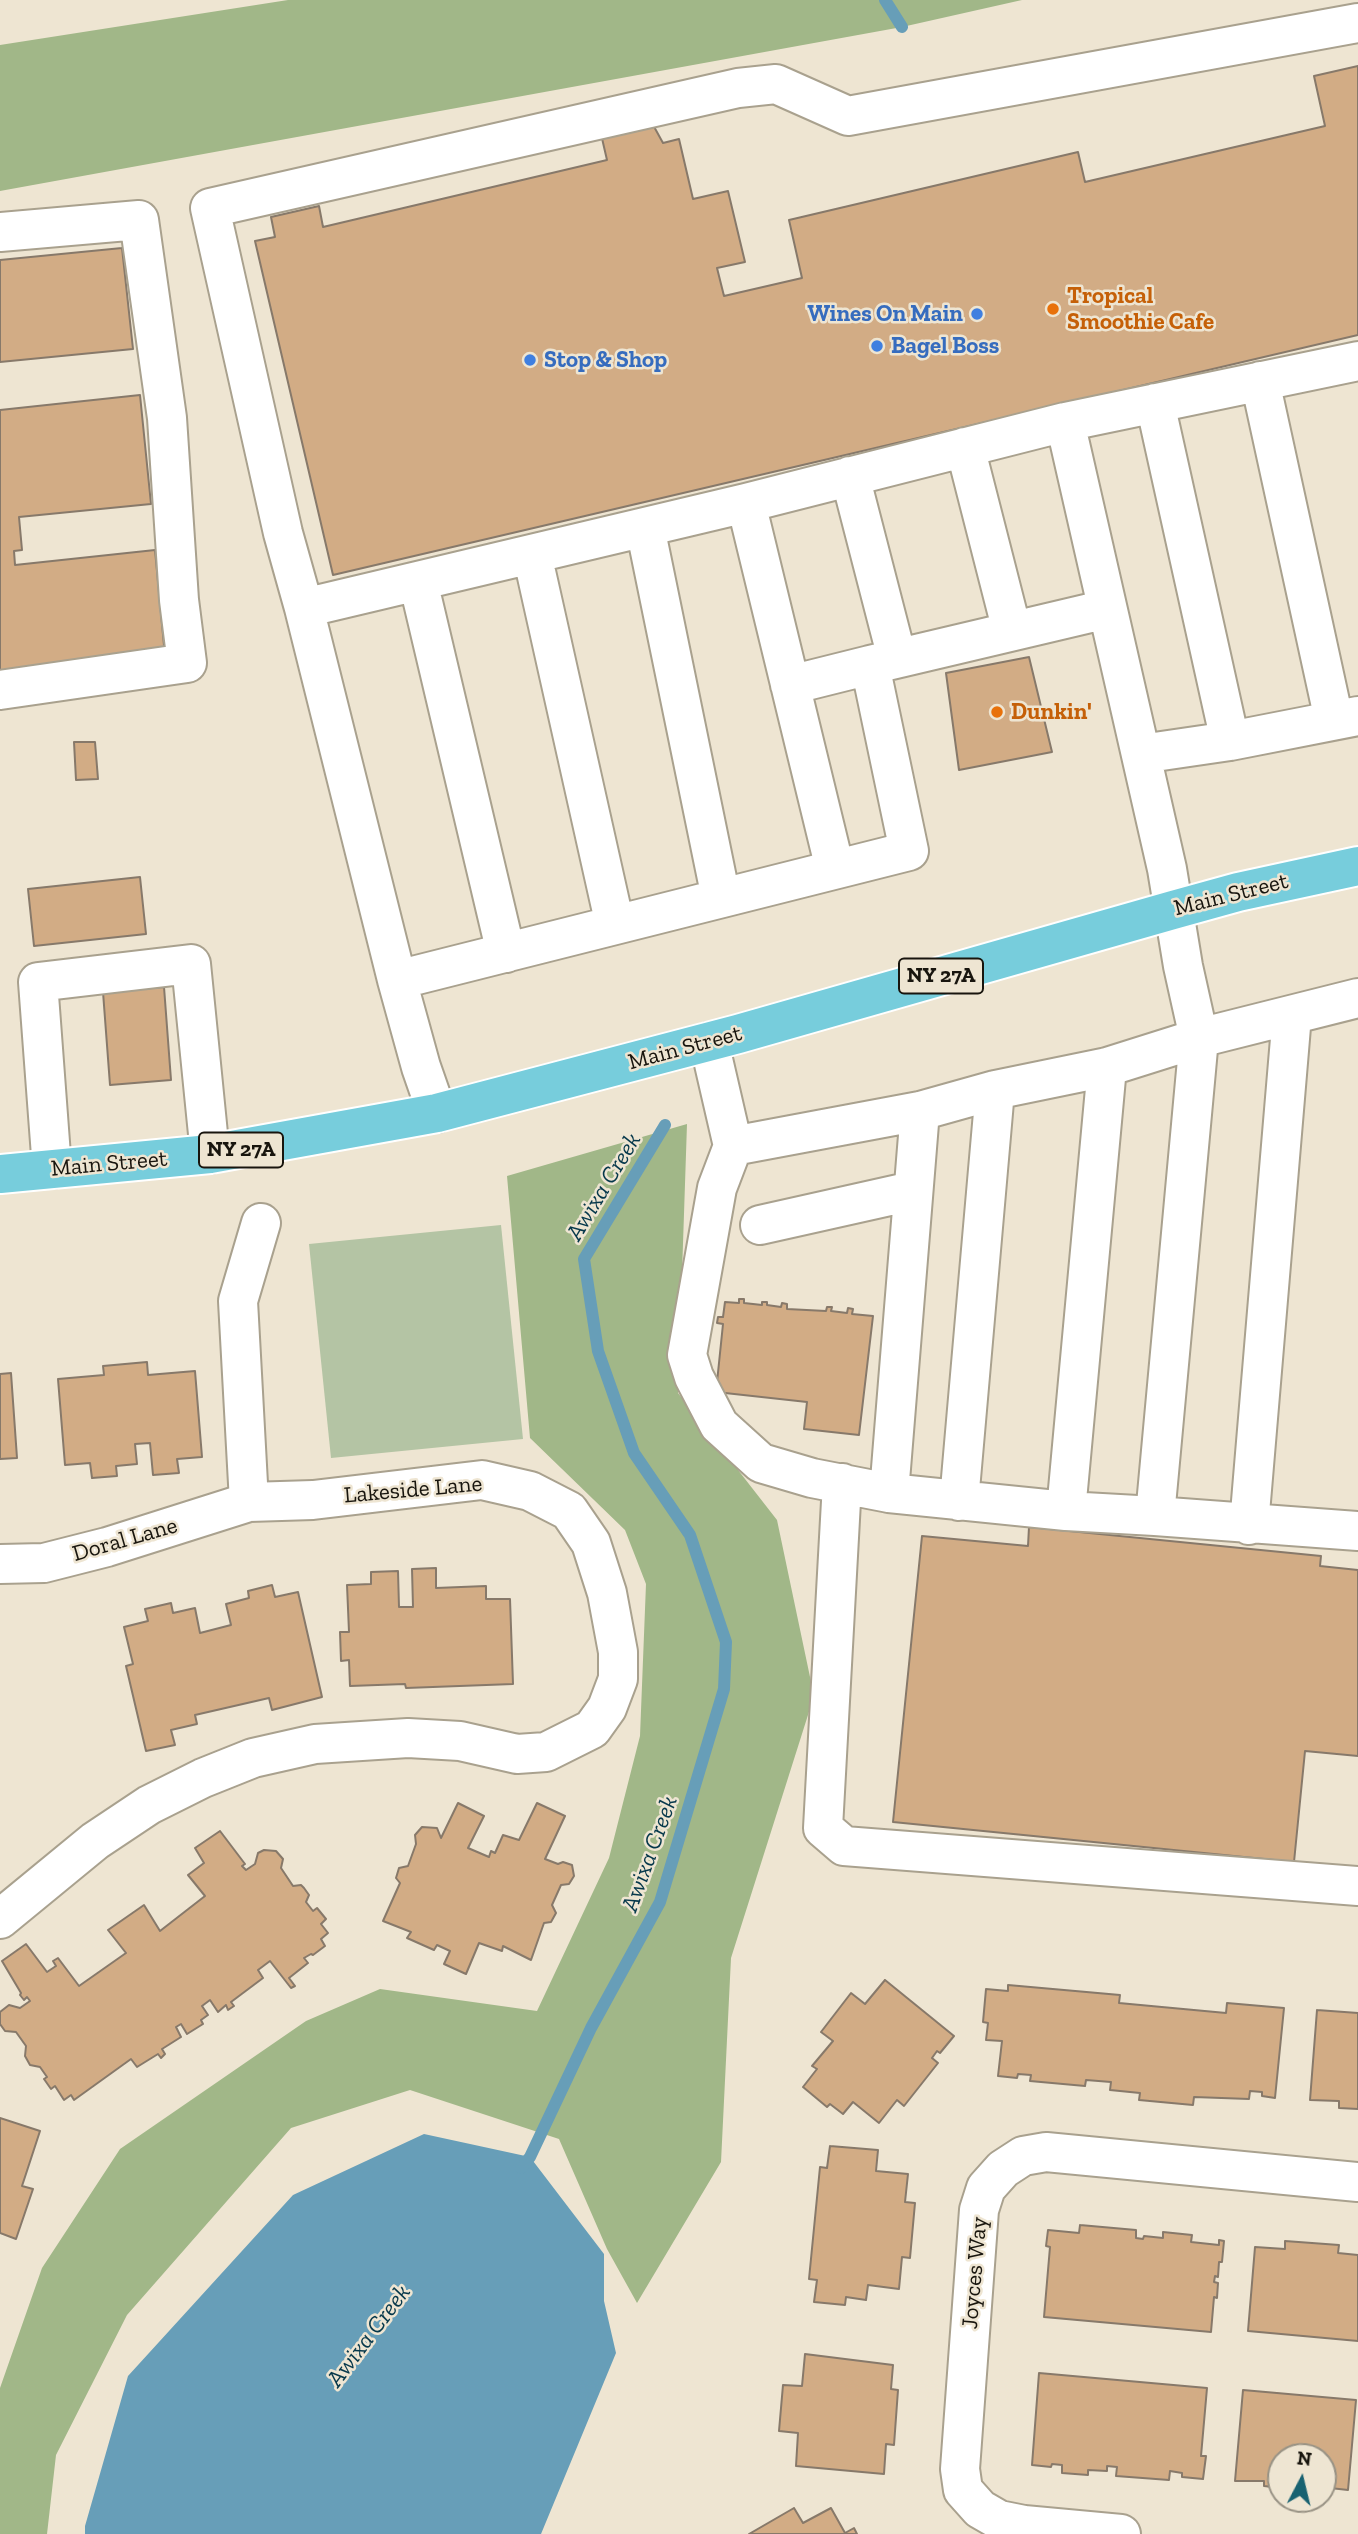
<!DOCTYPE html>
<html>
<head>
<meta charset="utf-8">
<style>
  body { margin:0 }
  #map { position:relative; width:1358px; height:2534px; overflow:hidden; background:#eee5d2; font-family:"Zilla Slab",serif }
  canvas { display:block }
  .north { position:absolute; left:1267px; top:2443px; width:70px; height:70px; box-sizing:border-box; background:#eee5d2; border:2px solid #989284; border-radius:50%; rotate:7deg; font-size:19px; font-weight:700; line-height:28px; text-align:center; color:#18150e }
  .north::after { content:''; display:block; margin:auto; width:24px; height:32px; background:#196271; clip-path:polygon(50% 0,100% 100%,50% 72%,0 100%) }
</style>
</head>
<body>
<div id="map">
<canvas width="1358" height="2534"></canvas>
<div class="north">N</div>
</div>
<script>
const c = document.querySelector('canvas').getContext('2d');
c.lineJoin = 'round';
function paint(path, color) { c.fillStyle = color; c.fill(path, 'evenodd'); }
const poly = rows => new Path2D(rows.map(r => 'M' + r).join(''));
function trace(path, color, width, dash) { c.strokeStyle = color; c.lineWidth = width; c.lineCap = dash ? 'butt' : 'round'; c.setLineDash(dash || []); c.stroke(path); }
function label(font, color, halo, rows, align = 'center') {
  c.font = font + ' "Zilla Slab",serif'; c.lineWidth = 5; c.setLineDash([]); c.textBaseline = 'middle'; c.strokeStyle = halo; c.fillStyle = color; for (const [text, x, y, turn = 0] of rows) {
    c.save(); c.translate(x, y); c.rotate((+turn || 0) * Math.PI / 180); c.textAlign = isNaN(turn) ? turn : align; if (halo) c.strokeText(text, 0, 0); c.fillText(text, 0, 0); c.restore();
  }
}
const green = poly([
  [501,1225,523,1439,331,1458,309,1244]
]);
const forest = poly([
  [288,0,1022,0,902,27,0,191,0,45],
  [687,1124,678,1393,777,1520,814,1696,731,1958,721,2162,637,2303,607,2249,559,2139,410,2090,291,2128,127,2315,56,2455,47,2534,0,2534,0,2388,42,2268,120,2149,306,2021,380,1989,537,2011,609,1858,640,1736,646,1584,625,1530,530,1438,507,1176]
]);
const water = poly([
  [424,2134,530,2157,604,2254,604,2301,616,2353,541,2534,85,2534,85,2526,128,2376,293,2195]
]);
const stream = poly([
  [885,0,902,27],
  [521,2168,530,2157,591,2028,660,1902,724,1689,726,1642,690,1535,634,1453,598,1351,584,1259,665,1125]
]);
const building = poly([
  [1358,66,1358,335,333,575,255,241,275,237,271,217,319,206,323,227,607,160,601,134,652,123,663,143,679,139,693,199,728,191,745,262,717,268,724,296,802,278,789,220,1078,152,1085,182,1325,126,1314,76,1358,66],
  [122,248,133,349,0,362,0,260,122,248],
  [140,395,151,504,19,517,22,550,14,551,15,565,155,550,165,656,0,674,0,410,140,395],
  [1029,657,1052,752,959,770,946,673,1029,657],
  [74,742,95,742,98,779,76,780,74,742],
  [140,877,146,934,34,946,28,889,140,877],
  [164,987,171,1080,110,1085,103,992,164,987],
  [739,1299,744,1299,744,1303,762,1305,762,1302,767,1302,767,1305,781,1307,782,1303,787,1304,787,1309,826,1311,827,1307,832,1307,831,1311,847,1313,848,1308,853,1309,852,1314,873,1316,859,1435,804,1429,807,1402,716,1392,723,1324,717,1323,718,1317,723,1317,725,1302,739,1303,739,1299],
  [147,1362,148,1375,195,1371,202,1457,177,1459,179,1473,153,1475,150,1443,135,1444,137,1464,116,1466,117,1476,92,1478,90,1463,65,1465,58,1379,104,1375,103,1366,147,1362],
  [11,1373,17,1458,0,1459,0,1374,11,1373],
  [1029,1527,1321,1556,1320,1566,1358,1570,1358,1756,1305,1751,1294,1862,893,1822,922,1536,1028,1546,1029,1527],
  [436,1568,436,1588,486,1586,486,1599,510,1599,513,1684,406,1688,405,1684,350,1686,349,1660,341,1661,340,1632,349,1632,347,1585,371,1584,371,1572,398,1571,399,1607,413,1607,412,1569,436,1568],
  [272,1585,275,1597,298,1592,322,1697,272,1710,269,1698,195,1715,197,1724,171,1730,175,1745,146,1751,126,1666,133,1664,124,1627,148,1621,145,1609,171,1603,173,1613,195,1608,200,1633,231,1625,226,1604,249,1598,248,1591,272,1585],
  [458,1803,484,1816,468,1848,489,1857,491,1851,495,1853,503,1835,519,1840,537,1803,565,1816,545,1859,558,1864,563,1862,572,1865,574,1876,569,1884,561,1885,552,1905,556,1913,551,1922,544,1923,531,1960,503,1946,502,1951,479,1943,466,1974,444,1964,450,1951,437,1945,434,1950,407,1938,411,1932,383,1921,400,1883,396,1878,399,1868,408,1866,416,1844,415,1835,422,1827,437,1828,441,1838,458,1803],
  [220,1831,245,1864,242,1866,246,1870,255,1864,258,1853,264,1850,276,1851,283,1859,281,1868,293,1886,301,1885,304,1888,309,1895,306,1902,313,1911,317,1908,326,1919,321,1924,328,1933,321,1939,325,1946,313,1955,311,1954,304,1958,308,1963,289,1978,295,1986,291,1988,270,1961,258,1970,263,1978,231,2002,234,2006,228,2010,226,2005,218,2012,210,2000,202,2006,208,2015,201,2020,203,2024,187,2034,181,2024,176,2027,181,2037,162,2049,165,2054,161,2058,158,2054,137,2067,131,2059,74,2100,71,2095,64,2100,55,2086,51,2089,44,2079,47,2077,40,2067,30,2065,25,2056,26,2046,16,2032,5,2031,0,2024,0,2012,9,2005,20,2008,30,2001,27,1997,24,2000,20,1995,21,1993,2,1961,26,1944,47,1972,56,1966,53,1961,58,1958,79,1986,126,1953,108,1930,144,1905,160,1931,205,1896,188,1875,204,1863,195,1848,220,1831],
  [885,1980,954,2036,940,2053,937,2051,932,2058,938,2063,904,2106,897,2100,879,2123,853,2102,843,2114,830,2104,827,2107,803,2087,817,2069,812,2066,833,2041,821,2032,851,1993,865,2004,885,1980],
  [1008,1985,1120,1995,1119,2003,1226,2013,1227,2003,1284,2008,1275,2098,1262,2096,1262,2092,1250,2091,1249,2099,1194,2097,1193,2105,1139,2100,1140,2093,1110,2090,1111,2082,1086,2080,1085,2086,1030,2081,1031,2075,1018,2074,1017,2078,998,2076,1002,2041,986,2040,988,2023,983,2022,986,1989,1008,1991,1008,1985],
  [1317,2010,1358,2013,1358,2109,1339,2108,1339,2101,1310,2100,1317,2010],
  [0,2118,40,2131,22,2186,33,2189,16,2239,0,2233,0,2118],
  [830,2146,878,2150,876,2171,908,2174,905,2202,915,2203,910,2258,902,2257,899,2289,868,2285,866,2300,846,2297,845,2305,814,2302,817,2280,809,2279,820,2167,827,2168,830,2146],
  [1080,2225,1136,2230,1136,2238,1143,2239,1144,2236,1163,2238,1163,2232,1192,2235,1191,2242,1219,2245,1219,2240,1224,2241,1222,2262,1219,2262,1218,2277,1215,2276,1214,2282,1218,2283,1217,2298,1214,2297,1211,2332,1044,2317,1050,2247,1046,2246,1048,2230,1079,2233,1080,2225],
  [1285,2241,1339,2245,1338,2253,1358,2255,1358,2341,1248,2331,1255,2247,1285,2249,1285,2241],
  [805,2354,893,2365,891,2389,898,2390,894,2445,886,2444,884,2474,796,2466,798,2433,779,2431,783,2385,802,2386,805,2354],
  [1039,2373,1207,2388,1201,2456,1206,2456,1203,2479,1182,2477,1182,2473,1170,2471,1169,2480,1116,2476,1117,2467,1107,2466,1107,2471,1088,2470,1088,2475,1062,2473,1062,2465,1052,2464,1051,2467,1032,2465,1039,2373],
  [1243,2390,1356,2400,1348,2490,1330,2488,1330,2484,1323,2484,1323,2457,1281,2457,1281,2488,1264,2486,1264,2481,1235,2481,1243,2390],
  [794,2508,803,2523,831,2508,845,2533,854,2528,857,2534,749,2534,794,2508]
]);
const minor = poly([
  [0,232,139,220,167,418,179,600,187,663,0,690],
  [1358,361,1065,422,1167,869,1183,966,1199,1038,1155,1516,1358,1531],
  [1260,381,1334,720],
  [1155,403,1230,741],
  [965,447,1012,631],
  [850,476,897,658],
  [746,503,835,869],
  [645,527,721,898],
  [532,554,615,925],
  [418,581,506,953],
  [304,608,283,533,210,208,738,88,776,84,848,116,1358,23],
  [790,685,870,665],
  [1141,754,1230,741,1358,716],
  [397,980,909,851,870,665,1107,609],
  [709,1042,733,1146,920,1111,995,1090,1107,1067,1199,1038,1358,998],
  [437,1113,421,1067,397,980,304,608,746,503,1065,422],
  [733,1146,717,1188,687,1355,694,1377,719,1425,761,1463,812,1478,889,1493,1066,1511,1155,1516],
  [52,1169,38,982,191,964,210,1154],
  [760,1225,912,1191],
  [842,1483,823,1828,844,1846,1358,1886],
  [889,1493,920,1111],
  [959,1501,995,1090],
  [249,1502,238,1301,261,1223],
  [1066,1511,1107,1067],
  [1249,1525,1292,1015],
  [0,1564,44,1563,107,1547,249,1502,313,1500,482,1480,530,1491,569,1511,591,1543,607,1593,618,1652,618,1679,607,1708,592,1729,546,1752,517,1754,460,1741,408,1738,315,1744,253,1758,203,1778,149,1805,95,1841,0,1919],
  [1121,2534,1024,2525,999,2520,980,2509,963,2490,960,2469,979,2210,986,2188,1003,2169,1023,2156,1046,2152,1358,2182]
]);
const major = poly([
  [0,1174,210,1154,437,1113,738,1034,1173,910,1238,892,1358,866]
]);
const markers = [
  [1053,309,7,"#e8710a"],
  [977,314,7,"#3f7fe0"],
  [877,346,7,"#3f7fe0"],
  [530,360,7,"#3f7fe0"],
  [997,712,7,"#e8710a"]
];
const shields = [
  [941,976,84],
  [241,1150,84]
];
const shieldNames = [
  ["NY 27A",941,976],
  ["NY 27A",241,1150]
];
const foodNames = [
  ["Tropical",1067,296],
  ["Smoothie Cafe",1067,322],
  ["Dunkin'",1011,712]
];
const shopNames = [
  ["Wines On Main",963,314,"right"],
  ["Bagel Boss",891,346],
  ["Stop & Shop",544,360]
];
const streetNames = [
  ["Main Street",1231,895,-14],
  ["Main Street",685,1048,-15],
  ["Main Street",109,1164,-5],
  ["Lakeside Lane",413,1490,-5],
  ["Doral Lane",125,1540,-16],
  ["Joyces Way",975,2273,-85]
];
const waterNames = [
  ["Awixa Creek",604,1187,-59],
  ["Awixa Creek",650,1854,-70],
  ["Awixa Creek",369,2336,-53]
];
paint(green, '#b4c4a4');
paint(forest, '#a1b788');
paint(water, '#679eb8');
trace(stream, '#679eb8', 12);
paint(building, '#d2ac85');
trace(building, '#87796a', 2);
trace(minor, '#a9a18e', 42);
trace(major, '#fff', 42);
trace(minor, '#fff', 38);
trace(major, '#77cddc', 38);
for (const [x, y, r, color] of markers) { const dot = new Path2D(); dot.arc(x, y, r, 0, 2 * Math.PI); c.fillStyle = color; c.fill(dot); trace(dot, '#eee5d2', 2.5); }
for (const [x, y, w] of shields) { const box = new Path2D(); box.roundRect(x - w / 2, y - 17.5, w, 35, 5); c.fillStyle = '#eee5d2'; c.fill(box); trace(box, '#18150e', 2); }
label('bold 21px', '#18150e', null, shieldNames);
label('bold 23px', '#c56008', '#eee5d2', foodNames, 'left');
label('bold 23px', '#366cbe', '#eee5d2', shopNames, 'left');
label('23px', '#18150e', '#eee5d2', streetNames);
label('italic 24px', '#06384b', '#eee5d2', waterNames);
</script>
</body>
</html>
